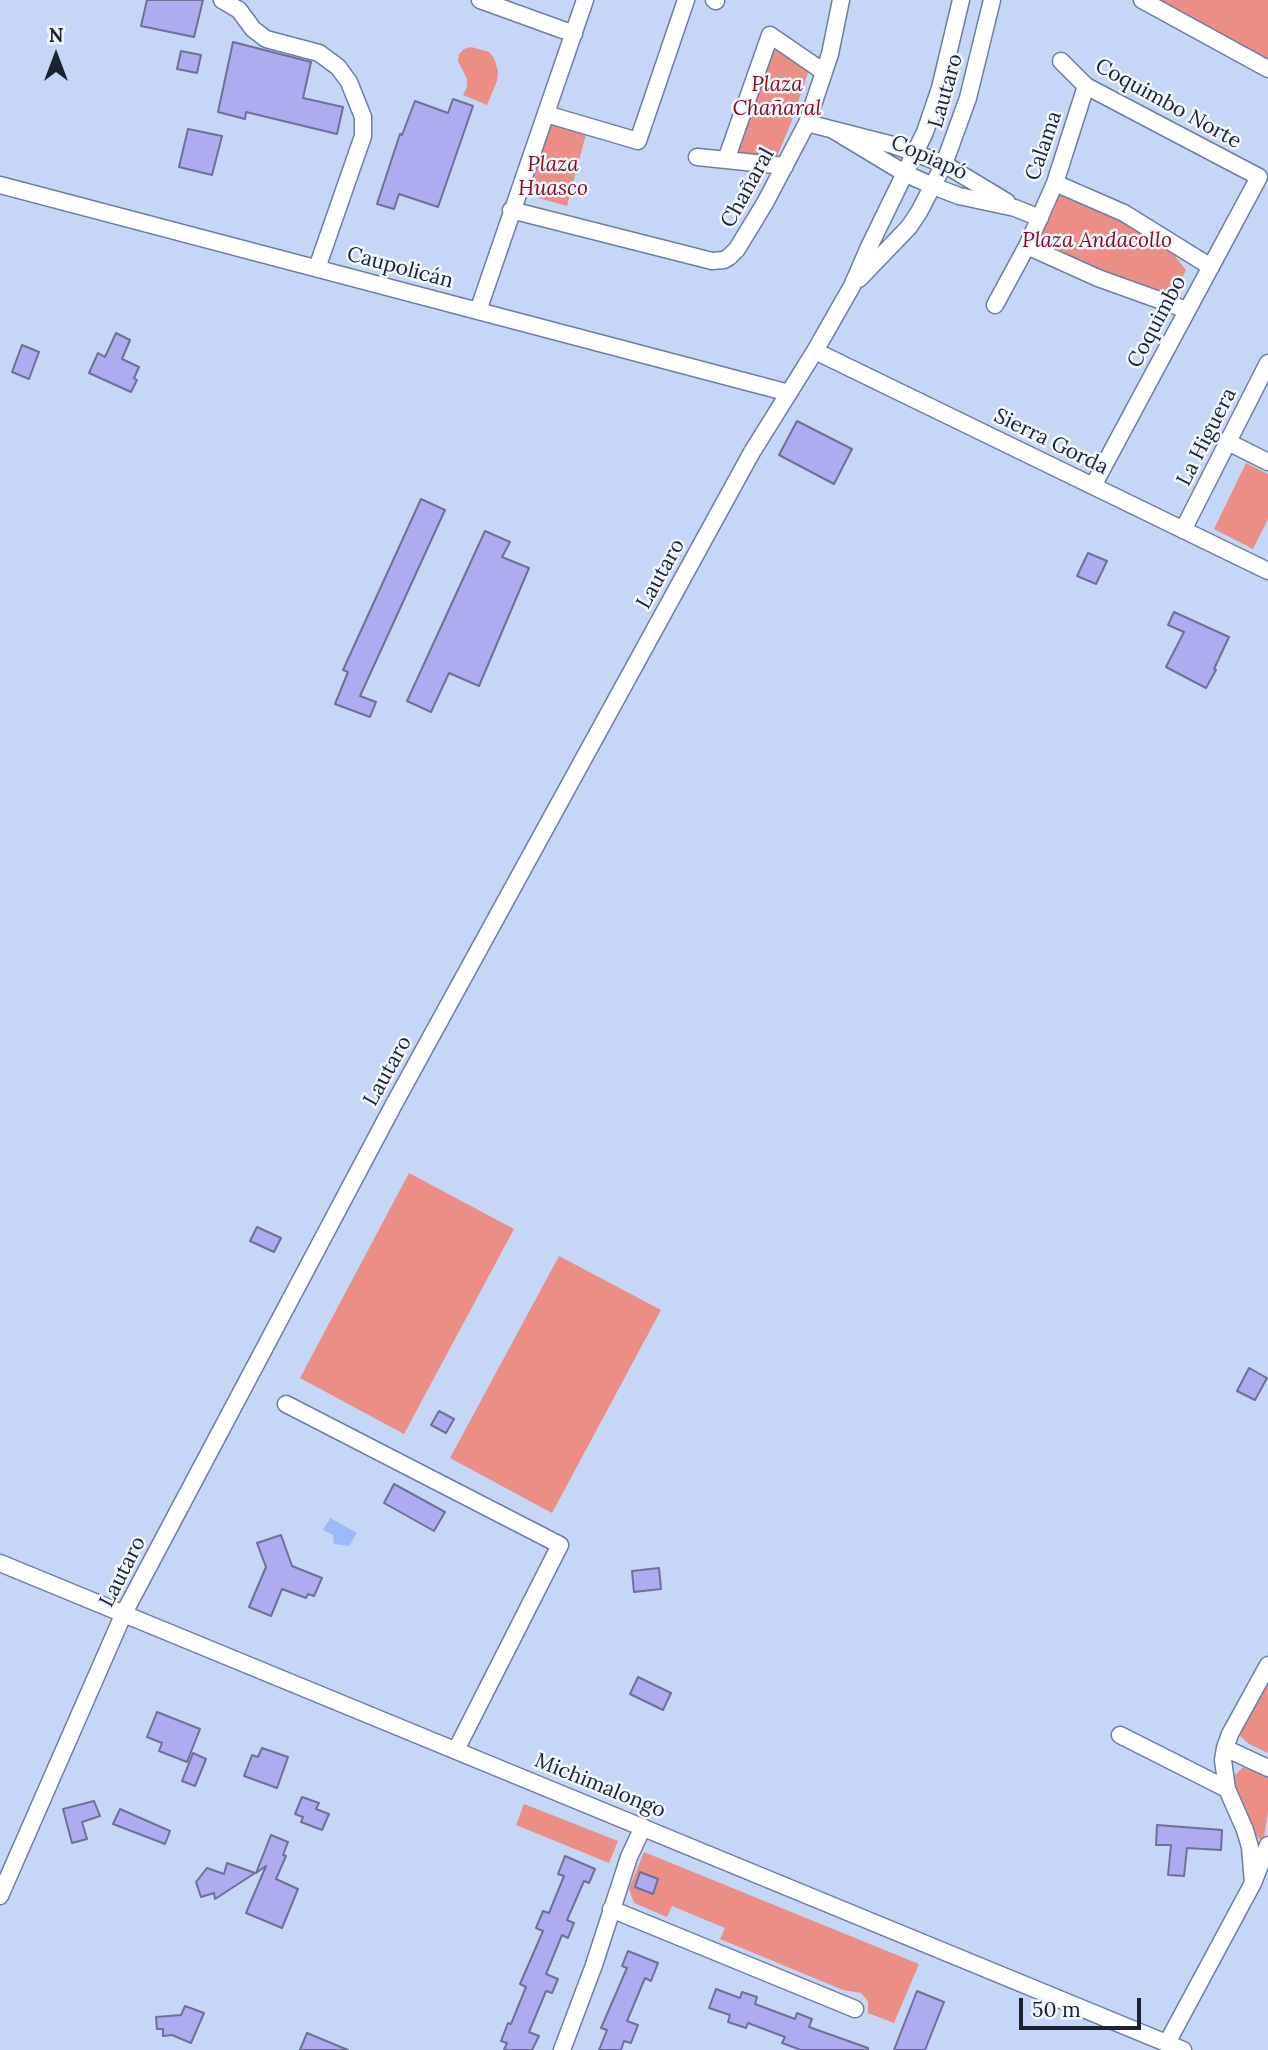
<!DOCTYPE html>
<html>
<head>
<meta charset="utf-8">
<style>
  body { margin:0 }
  #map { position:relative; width:1268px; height:2050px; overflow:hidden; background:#c6d6f7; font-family:Lora,serif }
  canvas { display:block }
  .north { position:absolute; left:21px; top:21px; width:70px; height:70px; -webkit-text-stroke:5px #f2f6ff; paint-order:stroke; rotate:0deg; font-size:19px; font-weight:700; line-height:28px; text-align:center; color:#1b2231 }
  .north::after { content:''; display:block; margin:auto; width:24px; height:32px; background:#1b2231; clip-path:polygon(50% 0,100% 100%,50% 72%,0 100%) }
  .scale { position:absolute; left:1019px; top:1998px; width:122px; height:32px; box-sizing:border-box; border:4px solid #1b2231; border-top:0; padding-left:9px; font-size:21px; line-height:24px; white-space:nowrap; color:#1b2231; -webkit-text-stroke:5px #f2f6ff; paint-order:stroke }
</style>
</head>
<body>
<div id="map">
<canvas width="1268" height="2050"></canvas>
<div class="north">N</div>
<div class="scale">50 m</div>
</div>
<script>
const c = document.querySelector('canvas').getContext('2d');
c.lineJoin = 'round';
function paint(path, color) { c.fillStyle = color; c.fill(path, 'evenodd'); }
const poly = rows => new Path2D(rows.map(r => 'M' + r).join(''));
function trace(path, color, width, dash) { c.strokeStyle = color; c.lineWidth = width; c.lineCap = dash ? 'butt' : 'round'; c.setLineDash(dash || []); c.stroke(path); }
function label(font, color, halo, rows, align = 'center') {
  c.font = font + ' Lora,serif'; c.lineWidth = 5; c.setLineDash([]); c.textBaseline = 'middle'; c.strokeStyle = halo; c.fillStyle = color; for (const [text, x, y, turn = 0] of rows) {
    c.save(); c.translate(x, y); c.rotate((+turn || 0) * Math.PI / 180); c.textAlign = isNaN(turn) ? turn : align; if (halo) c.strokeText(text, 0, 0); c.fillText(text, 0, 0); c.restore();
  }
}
const green = poly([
  [1154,0,1268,0,1268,61],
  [771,43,809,70,791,123,775,161,734,155],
  [471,47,489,52,494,58,498,71,497,81,487,105,463,95,467,87,467,79,458,61,459,54,464,49],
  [549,124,586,134,567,206,525,194],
  [1058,195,1113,215,1174,255,1186,270,1171,298,1065,259,1039,240],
  [1246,463,1268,474,1268,519,1253,549,1214,529],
  [409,1173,514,1229,404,1434,300,1378],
  [559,1256,661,1310,552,1513,450,1458],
  [1268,1681,1268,1753,1249,1744,1240,1736,1242,1728],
  [1243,1767,1268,1777,1268,1812,1263,1843,1250,1828,1233,1777],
  [524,1804,618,1841,609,1863,516,1825],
  [644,1852,919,1964,894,2023,868,2013,868,2001,861,1993,843,1990,720,1939,725,1928,672,1906,667,1917,634,1903,629,1889]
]);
const water = poly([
  [330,1518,357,1533,349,1546,334,1544,333,1535,323,1530]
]);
const building = poly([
  [147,0,203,0,194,37,141,26,147,0],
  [233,42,311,62,303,98,343,107,337,134,246,112,245,119,218,112,233,42],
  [181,51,201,55,197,73,177,69,181,51],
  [453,99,473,106,438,207,399,194,394,209,377,204,400,134,402,135,415,101,448,113,453,99],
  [188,129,222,136,212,175,179,167,188,129],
  [116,333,130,340,122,359,139,367,134,378,137,380,131,392,89,373,98,353,105,357,116,333],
  [22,345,39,352,29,379,12,372,22,345],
  [797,421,852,449,834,484,779,455,797,421],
  [421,499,445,510,360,696,376,702,370,717,335,704,348,672,343,670,421,499],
  [485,531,510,542,502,557,529,568,479,686,449,673,431,712,407,701,485,531],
  [1088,553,1107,561,1096,584,1077,576,1088,553],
  [1174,612,1229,637,1214,669,1216,670,1206,688,1166,667,1184,632,1168,625,1174,612],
  [257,1227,281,1238,274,1252,250,1241,257,1227],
  [1249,1368,1267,1378,1255,1400,1237,1391,1249,1368],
  [439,1411,454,1419,446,1433,431,1425,439,1411],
  [394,1484,445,1512,434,1531,384,1503,394,1484],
  [281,1535,292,1566,322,1578,314,1596,308,1594,306,1598,282,1589,271,1616,249,1607,266,1567,257,1543,281,1535],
  [659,1568,661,1589,634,1592,632,1571,659,1568],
  [638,1677,671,1693,663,1710,630,1694,638,1677],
  [157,1712,200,1729,187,1762,159,1751,162,1743,147,1737,157,1712],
  [262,1748,288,1757,277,1788,244,1776,252,1755,258,1757,262,1748],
  [193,1753,206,1759,195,1786,182,1781,193,1753],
  [302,1797,319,1803,316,1809,329,1814,322,1830,301,1822,303,1817,295,1814,302,1797],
  [94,1801,100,1816,82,1822,87,1839,72,1843,63,1809,94,1801],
  [120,1809,170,1831,165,1844,113,1824,120,1809],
  [1157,1825,1222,1830,1221,1850,1187,1848,1184,1876,1168,1875,1171,1845,1156,1845,1157,1825],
  [271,1835,288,1842,283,1855,286,1856,276,1879,298,1889,282,1928,246,1913,266,1866,256,1873,271,1835],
  [565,1856,595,1869,589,1883,584,1881,567,1920,574,1923,568,1938,562,1935,546,1974,558,1979,552,1993,546,1991,529,2032,539,2036,532,2050,504,2050,507,2043,501,2041,508,2023,511,2024,526,1987,520,1984,543,1931,536,1928,543,1911,549,1913,564,1876,558,1874,565,1856],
  [227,1863,255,1873,215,1899,214,1893,201,1897,196,1882,207,1868,224,1874,227,1863],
  [640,1872,658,1879,653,1894,635,1887,640,1872],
  [628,1951,658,1963,651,1981,645,1978,627,2021,638,2025,631,2043,624,2041,621,2050,599,2050,607,2030,601,2028,627,1968,622,1966,628,1951],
  [716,1989,740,1998,742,1992,757,1997,755,2004,795,2019,797,2013,812,2019,809,2027,868,2048,868,2050,801,2050,782,2043,785,2037,748,2023,746,2028,728,2022,730,2015,709,2008,716,1989],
  [917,1991,944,2002,925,2050,894,2050,917,1991],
  [185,2006,204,2013,191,2043,172,2035,163,2036,163,2029,157,2029,156,2017,181,2015,185,2006],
  [307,2033,348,2050,300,2050,307,2033]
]);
const minor = poly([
  [222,0,239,10,253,29,266,39,319,53,338,67,349,82,363,117,363,136,317,268],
  [480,0,574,34],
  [714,0,716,1],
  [1142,0,1268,69],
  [1061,61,1086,86,1259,177,1093,486],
  [546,114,638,141,686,0],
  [807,123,893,145,944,164,1007,202],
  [833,130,906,174,933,186,959,196,1015,208,1040,218],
  [697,157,785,166],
  [726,160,770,35,824,72],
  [1055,183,1124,213,1211,267],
  [0,185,789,393],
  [511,210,712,261,724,260,729,257,737,249,765,203,807,123,830,54,841,0],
  [1027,246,1098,278,1187,310],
  [859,279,909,227,919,212,944,164,968,98,992,0],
  [995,305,1027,246,1055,183,1086,86],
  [478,311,585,0],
  [815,351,1268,571],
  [1228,442,1268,462],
  [1183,530,1268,363],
  [286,1404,560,1545,456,1750],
  [0,1563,1183,2050],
  [1120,1735,1227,1789],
  [1225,1748,1268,1768],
  [1253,1883,1250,1847,1245,1830,1227,1789,1223,1760,1225,1748,1230,1734,1268,1665],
  [0,1896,124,1613,393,1106,752,452,815,351,852,286,869,247,925,132,940,88,961,0],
  [611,1909,855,2009],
  [1167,2043,1253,1883,1268,1845],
  [562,2050,594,1965,629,1857,643,1827]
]);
const parkNames = [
  ["Plaza",777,85],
  ["Chañaral",777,109],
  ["Plaza",553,165],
  ["Huasco",553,189],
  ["Plaza Andacollo",1097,241]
];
const streetNames = [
  ["Lautaro",946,91,-74],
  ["Coquimbo Norte",1168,104,29],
  ["Calama",1044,146,-71],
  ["Copiapó",929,158,24],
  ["Chañaral",748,188,-61],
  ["Caupolicán",400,268,15],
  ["Coquimbo",1157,322,-62],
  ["La Higuera",1207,437,-63],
  ["Sierra Gorda",1051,442,26],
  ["Lautaro",661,574,-61],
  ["Lautaro",388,1071,-61],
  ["Lautaro",123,1572,-63],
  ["Michimalongo",600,1786,22]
];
paint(green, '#ea8e86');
paint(water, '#9cb9fa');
paint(building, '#aeabf1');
trace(building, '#706f97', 2);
trace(minor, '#6d7ea4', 19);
trace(minor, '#fff', 16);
label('italic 21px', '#880914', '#f2f6ff', parkNames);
label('21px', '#1b2231', '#f2f6ff', streetNames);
</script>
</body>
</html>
